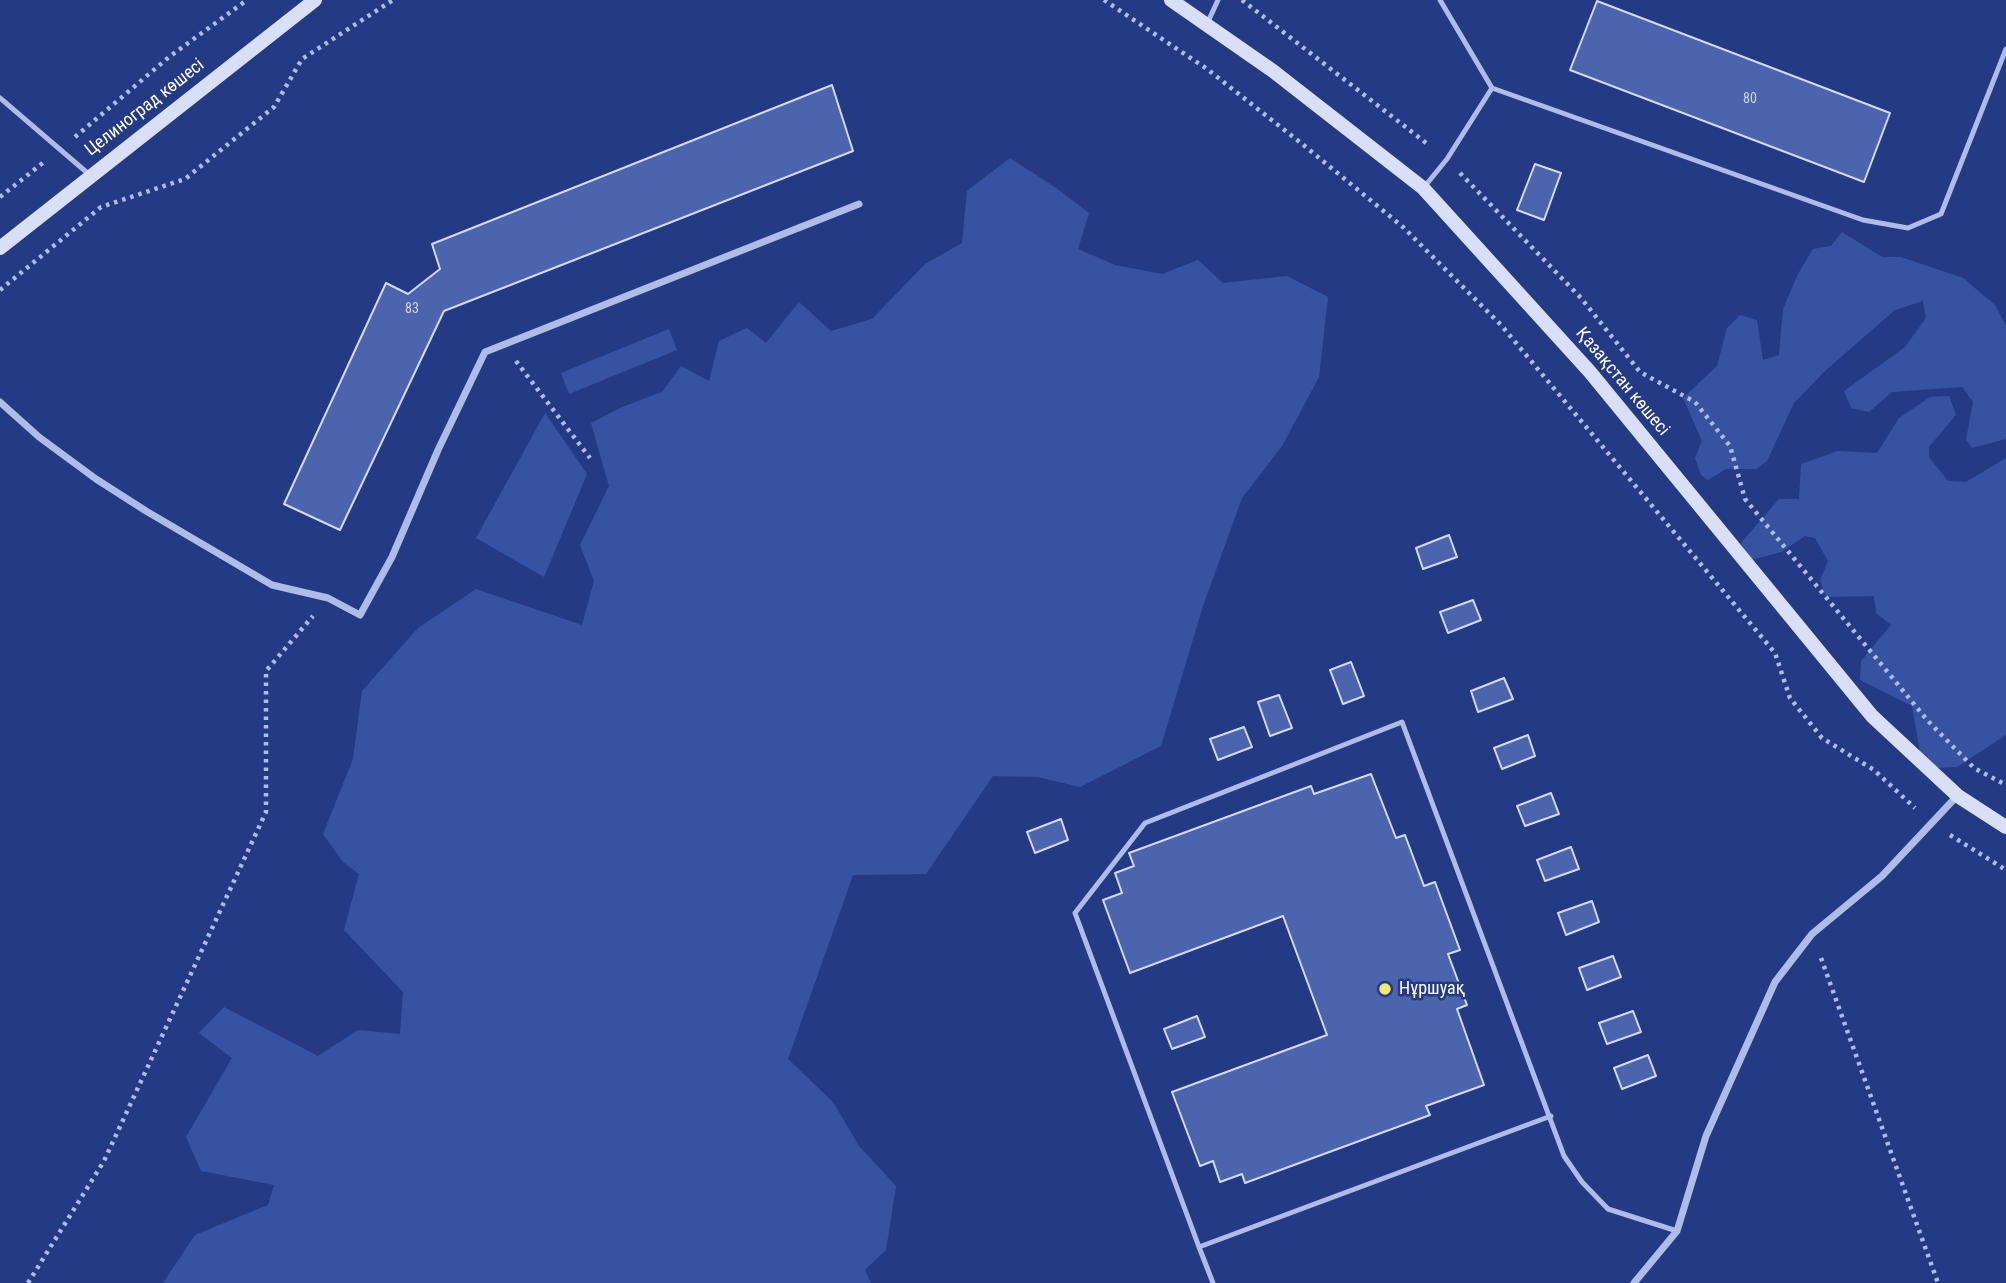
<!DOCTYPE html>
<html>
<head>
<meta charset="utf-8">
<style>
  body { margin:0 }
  canvas { display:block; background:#243a85 }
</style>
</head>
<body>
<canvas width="2006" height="1283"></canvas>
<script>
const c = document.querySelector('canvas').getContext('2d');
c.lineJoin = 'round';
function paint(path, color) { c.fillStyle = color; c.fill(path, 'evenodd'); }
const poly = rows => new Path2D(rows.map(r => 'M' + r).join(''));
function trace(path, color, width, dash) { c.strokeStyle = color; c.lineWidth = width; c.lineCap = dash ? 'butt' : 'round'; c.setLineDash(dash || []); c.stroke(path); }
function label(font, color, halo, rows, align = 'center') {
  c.font = font + ' "Roboto Condensed",sans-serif'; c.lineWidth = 5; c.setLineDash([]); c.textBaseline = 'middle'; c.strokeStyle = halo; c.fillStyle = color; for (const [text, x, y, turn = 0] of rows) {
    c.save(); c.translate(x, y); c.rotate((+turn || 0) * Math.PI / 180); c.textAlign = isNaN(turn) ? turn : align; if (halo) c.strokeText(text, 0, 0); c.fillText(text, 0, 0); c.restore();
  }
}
const green = poly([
  [1010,158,1056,188,1089,213,1078,249,1115,265,1162,274,1198,260,1223,283,1287,276,1328,297,1319,377,1282,446,1242,498,1203,606,1161,746,1080,787,1038,777,993,776,926,874,853,875,788,1059,833,1102,859,1146,896,1186,886,1250,865,1270,871,1283,163,1283,195,1235,268,1205,274,1185,201,1171,186,1137,232,1058,199,1033,224,1007,318,1056,358,1030,400,1034,403,992,344,930,359,874,343,862,323,834,353,759,362,691,418,628,476,589,582,625,594,581,580,545,609,486,591,423,622,407,662,392,681,366,709,381,719,341,747,328,766,343,799,302,831,331,872,319,925,264,962,243,967,191],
  [1842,232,1882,257,1901,257,1963,278,1995,305,2006,326,2006,439,1972,448,1966,440,1973,402,1962,387,1892,392,1869,412,1851,408,1844,391,1905,347,1926,318,1923,301,1895,310,1826,370,1794,403,1767,461,1756,469,1726,469,1708,480,1701,475,1695,458,1702,441,1683,398,1717,366,1727,328,1740,315,1757,320,1763,360,1779,355,1783,309,1798,274,1813,249,1831,246],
  [669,329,677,350,569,394,561,373],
  [1949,396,1956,415,1929,447,1929,457,1948,481,1966,482,2006,458,2006,735,1957,767,1930,768,1920,752,1912,706,1860,680,1861,661,1891,625,1876,613,1874,596,1826,597,1820,580,1828,561,1815,538,1805,536,1781,552,1751,560,1741,543,1779,499,1799,499,1801,464,1838,451,1877,453,1899,418,1930,397],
  [545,413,587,474,544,577,476,538]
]);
const building = poly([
  [1597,1,1890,113,1864,182,1570,70,1597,1],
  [832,85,853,151,444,311,340,530,284,504,386,283,408,294,440,269,432,244,832,85],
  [1535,164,1561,173,1544,220,1517,210,1535,164],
  [1449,535,1457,557,1423,569,1416,548,1449,535],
  [1473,600,1481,620,1448,633,1440,612,1473,600],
  [1351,662,1364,696,1343,704,1330,670,1351,662],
  [1504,678,1513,699,1478,712,1471,691,1504,678],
  [1279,695,1292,728,1270,736,1258,702,1279,695],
  [1244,727,1252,747,1218,760,1210,739,1244,727],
  [1528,735,1535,756,1502,769,1494,748,1528,735],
  [1371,774,1396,838,1405,835,1424,886,1435,882,1460,950,1448,954,1467,1005,1457,1009,1484,1085,1426,1106,1430,1115,1245,1183,1242,1174,1220,1182,1213,1161,1200,1166,1172,1092,1327,1035,1283,916,1130,973,1103,900,1122,893,1115,873,1134,866,1129,853,1311,786,1314,794,1371,774],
  [1551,793,1559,814,1525,826,1517,806,1551,793],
  [1061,819,1068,840,1035,853,1027,832,1061,819],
  [1571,847,1579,869,1545,881,1537,860,1571,847],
  [1592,901,1599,922,1566,935,1558,913,1592,901],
  [1613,956,1621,977,1587,990,1579,968,1613,956],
  [1633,1011,1641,1032,1607,1044,1599,1023,1633,1011],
  [1197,1016,1205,1037,1172,1049,1164,1029,1197,1016],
  [1648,1055,1656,1076,1622,1089,1614,1068,1648,1055]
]);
const path = poly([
  [1104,0,1207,69,1301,143,1403,227,1501,325,1775,653,1790,698,1822,738,1874,770,1915,808],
  [1242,0,1430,146],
  [75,137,169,57,247,0],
  [1460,173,1581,298,1640,372,1695,402,1730,446,1745,499,1928,721,1974,768,2006,785],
  [0,197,44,162],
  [0,290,101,207,185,179,274,107,302,59,393,0],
  [516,361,590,458],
  [1950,835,2006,870],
  [1821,958,1938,1283],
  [28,1283,104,1161,266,812,266,671,313,616]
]);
const lane = poly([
  [1207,24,1218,0],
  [1492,88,1863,220,1908,228,1941,214,2006,49],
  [0,98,91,176],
  [1425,186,1447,159,1492,88,1440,0],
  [1199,1247,1075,913,1145,823,1402,722,1564,1156,1582,1182,1608,1209,1677,1231],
  [1213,1283,1199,1247,1551,1116]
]);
const street = poly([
  [0,402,39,437,96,479,146,511,272,585,328,598,360,615,392,557,438,450,485,352,859,204],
  [1634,1283,1677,1231,1706,1136,1775,982,1812,934,1882,876,1957,796]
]);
const secondary = poly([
  [1171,0,1273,71,1423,188,1590,372,1872,716,1958,796,2006,827],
  [0,248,315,0]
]);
const markers = [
  [1385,989,7,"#f3e871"]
];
const numberNames = [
  ["80",1750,99],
  ["83",412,309]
];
const streetNames = [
  ["Целиноград көшесі",145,108,-38],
  ["Қазақстан көшесі",1622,382,50]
];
const poiNames = [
  ["Нұршуақ",1399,989]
];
paint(green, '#3852a2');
paint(building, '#4c63ad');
trace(building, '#d2dbf6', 2);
trace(path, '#aebce8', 4.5, [3.5, 5]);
trace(lane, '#aebce8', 5);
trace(street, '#aebce8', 7);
trace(secondary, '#d8dff7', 14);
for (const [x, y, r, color] of markers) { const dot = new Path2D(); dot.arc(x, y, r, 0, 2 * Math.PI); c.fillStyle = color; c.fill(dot); trace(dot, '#243a85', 2.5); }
label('14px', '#d2d8ea', null, numberNames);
label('18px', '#fff', '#243a85', streetNames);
label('18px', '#fff', '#243a85', poiNames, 'left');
</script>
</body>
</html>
